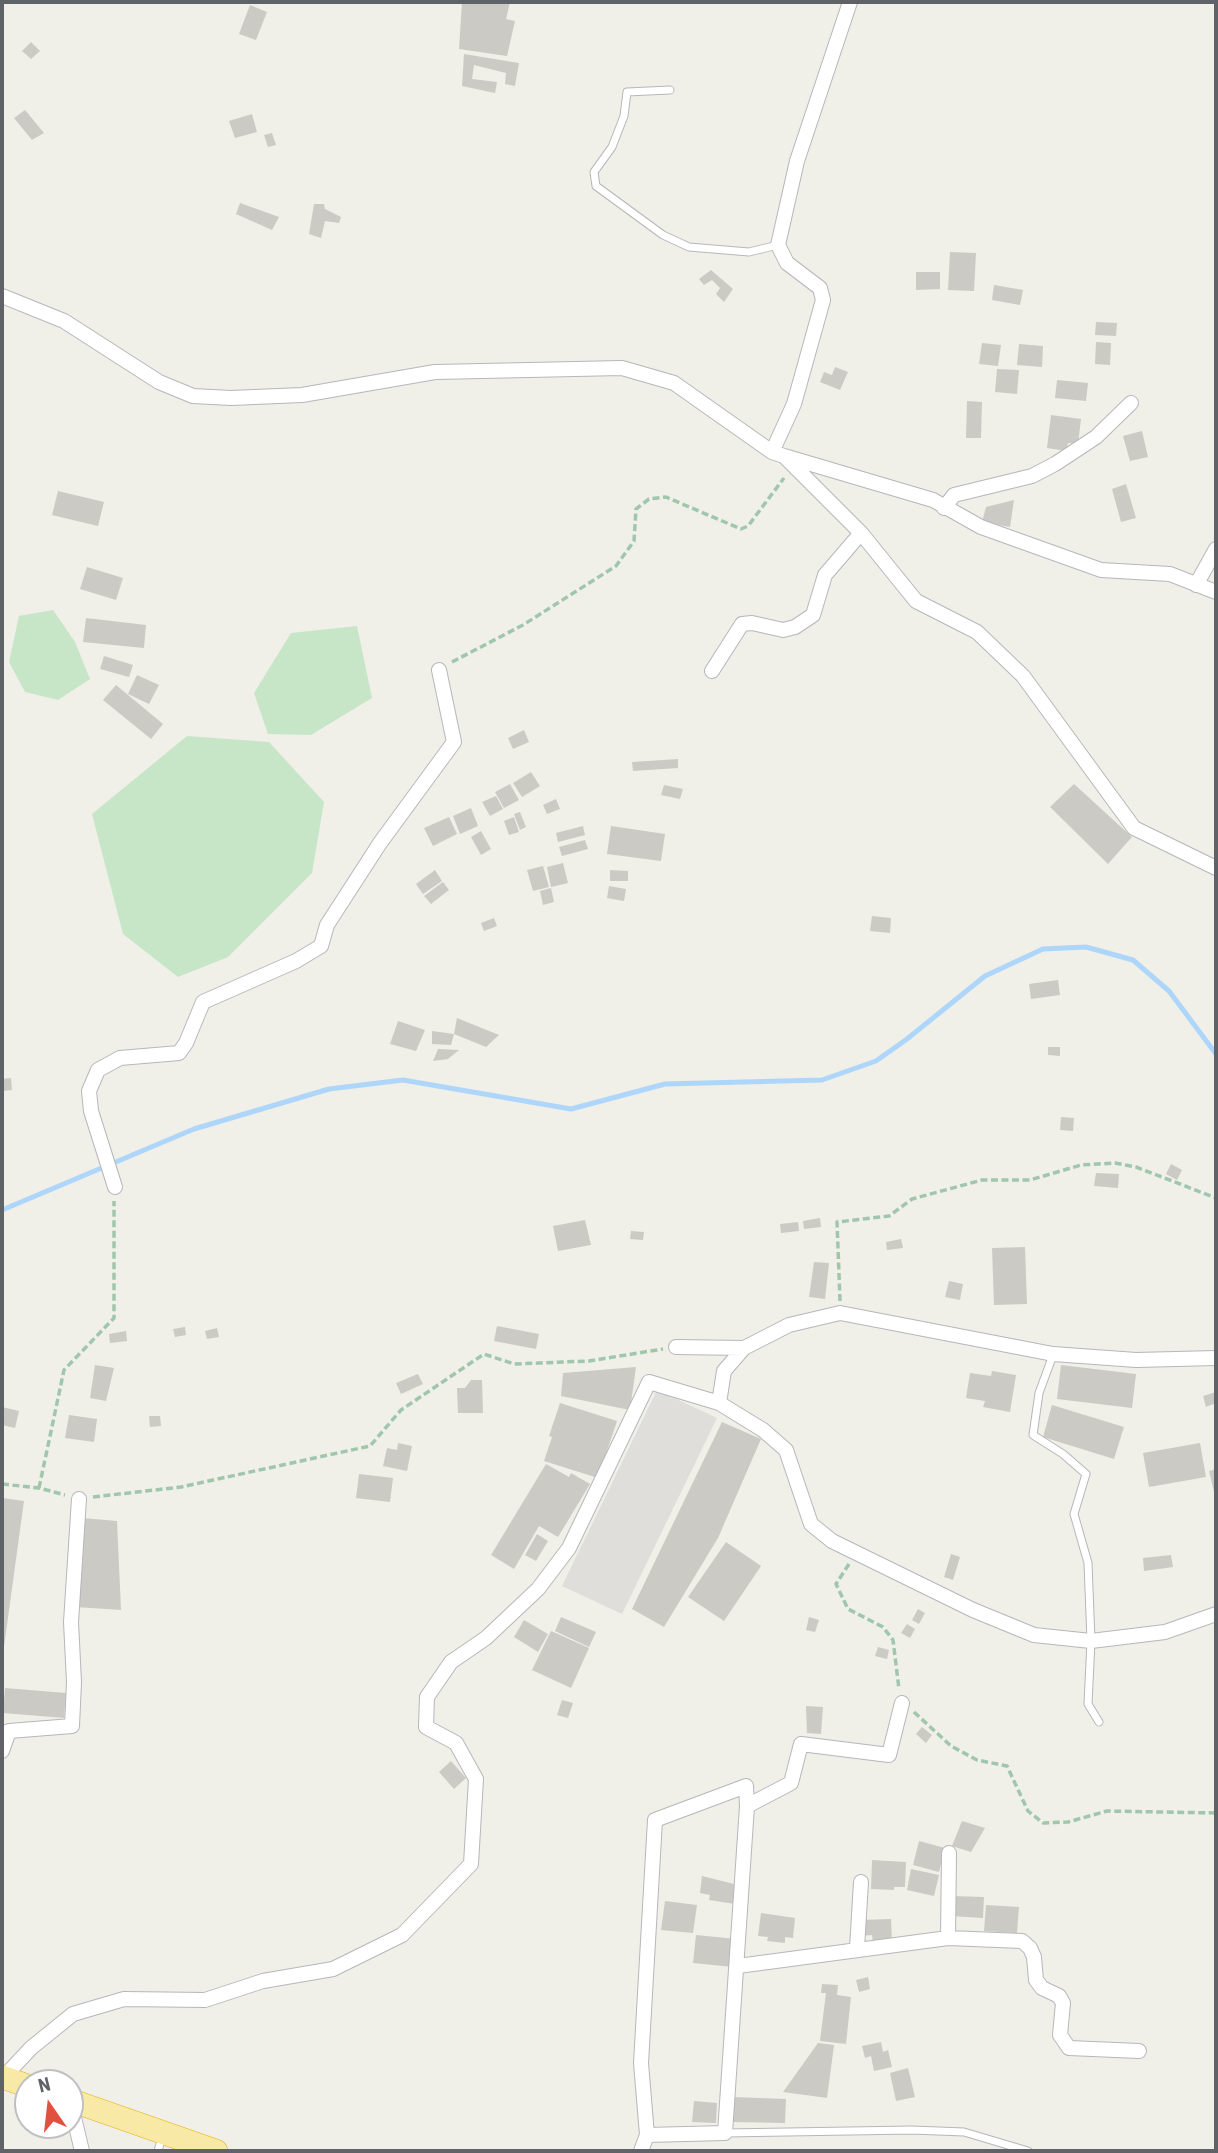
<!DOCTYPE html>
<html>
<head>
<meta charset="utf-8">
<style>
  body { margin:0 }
  #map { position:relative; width:1218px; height:2153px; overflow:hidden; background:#f0efe8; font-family:"Roboto Condensed",sans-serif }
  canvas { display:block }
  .frame { position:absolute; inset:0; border:4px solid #5f6267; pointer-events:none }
  .north { position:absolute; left:14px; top:2069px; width:70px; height:70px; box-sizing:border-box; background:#fff; border:2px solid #bfc0c2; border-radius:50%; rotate:346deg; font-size:19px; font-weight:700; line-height:28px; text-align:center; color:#5f6267 }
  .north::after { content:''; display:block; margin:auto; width:24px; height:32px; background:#e0523f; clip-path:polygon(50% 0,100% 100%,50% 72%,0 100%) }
</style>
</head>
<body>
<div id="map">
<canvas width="1218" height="2153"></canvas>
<div class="frame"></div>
<div class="north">N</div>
</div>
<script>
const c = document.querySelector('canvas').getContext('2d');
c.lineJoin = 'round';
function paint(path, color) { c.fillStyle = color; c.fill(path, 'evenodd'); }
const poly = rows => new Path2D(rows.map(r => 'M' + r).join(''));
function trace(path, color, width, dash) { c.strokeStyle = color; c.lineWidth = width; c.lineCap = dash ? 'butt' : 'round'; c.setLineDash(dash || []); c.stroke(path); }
const industrial = poly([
  [657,1390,717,1418,622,1614,562,1586]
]);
const green = poly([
  [53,610,75,642,90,679,58,700,25,692,9,662,19,616],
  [357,626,372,698,311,735,268,734,254,693,291,633],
  [187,736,269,742,324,802,312,873,228,957,178,977,123,934,92,814]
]);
const stream = poly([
  [2,1210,194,1129,329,1089,403,1080,571,1109,665,1084,822,1080,876,1061,907,1039,985,976,1043,949,1086,947,1133,960,1169,991,1216,1054]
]);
const building = poly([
  [462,2,510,2,506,19,515,21,507,56,459,49],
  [250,5,267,12,256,40,239,34],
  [31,42,40,51,31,59,22,51],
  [464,54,519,63,515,86,505,84,506,73,474,65,472,79,497,82,495,93,462,86],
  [25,110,44,133,32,140,14,118],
  [252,114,257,132,235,138,229,121],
  [272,133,276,145,268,147,264,135],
  [240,203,279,217,272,230,236,214],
  [314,204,324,204,325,209,341,217,339,223,325,221,321,238,309,234],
  [950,252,976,253,974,291,948,290],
  [711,270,733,289,724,302,716,294,720,288,712,280,704,285,699,279],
  [916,272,940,272,940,289,916,290],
  [994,285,1023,290,1020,305,992,300],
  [1096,322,1117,323,1116,336,1095,335],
  [1096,342,1111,343,1110,365,1095,364],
  [982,343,1001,345,998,366,979,364],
  [1019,344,1043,346,1042,367,1017,365],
  [835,367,848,372,840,390,820,382,824,372,832,375],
  [997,369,1019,370,1017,394,995,392],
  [1057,380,1088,383,1086,401,1055,398],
  [967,401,982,402,981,438,966,438],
  [1051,415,1081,419,1078,444,1068,443,1066,451,1047,448],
  [1142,431,1148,457,1130,461,1123,436],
  [1126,484,1136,518,1121,522,1112,489],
  [58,491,104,502,98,526,52,515],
  [1014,500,1010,527,982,522,986,507],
  [87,567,123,578,116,600,80,589],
  [86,618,146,625,144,648,83,642],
  [104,656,133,665,129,677,100,669],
  [137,675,159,685,149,704,128,694],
  [116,685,163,724,151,739,103,700],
  [524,730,529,742,513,749,508,738],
  [678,759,678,768,633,771,632,762],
  [531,772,540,786,522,797,513,783],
  [510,784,519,800,504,808,495,792],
  [1074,784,1132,837,1108,864,1050,807],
  [664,785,683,789,680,799,661,795],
  [496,796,503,809,490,816,482,802],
  [556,799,560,809,547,814,543,805],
  [471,808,478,826,460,834,453,816],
  [520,812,526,827,520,830,514,814],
  [449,817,457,834,433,846,424,828],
  [514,817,519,832,509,835,504,821],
  [583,826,585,835,558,842,556,833],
  [611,826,665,834,661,861,607,854],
  [481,831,491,849,481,855,471,837],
  [585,840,588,849,562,856,559,847],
  [563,863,568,883,551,887,547,867],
  [543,866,549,887,533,891,527,870],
  [435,870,442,881,423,894,416,884],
  [610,870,628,871,628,881,610,881],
  [443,882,449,890,431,904,424,896],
  [609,886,626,889,624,901,607,898],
  [551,888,554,902,543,905,540,891],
  [872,916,891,918,890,933,870,931],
  [494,918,497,926,484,931,481,923],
  [1058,980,1060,995,1031,999,1029,984],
  [457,1018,499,1035,486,1047,454,1034],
  [398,1021,425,1030,416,1051,390,1044],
  [432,1031,454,1034,451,1045,432,1044],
  [1048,1047,1060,1047,1060,1056,1048,1055],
  [438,1049,459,1050,448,1059,433,1061],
  [11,1078,12,1090,2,1091,2,1079],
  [1061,1117,1074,1118,1073,1131,1060,1130],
  [1171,1164,1182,1170,1177,1180,1166,1174],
  [1096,1173,1119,1174,1118,1188,1094,1186],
  [820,1218,821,1227,804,1229,803,1221],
  [585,1220,591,1245,558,1251,553,1226],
  [798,1222,799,1231,781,1233,780,1224],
  [631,1231,644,1232,643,1240,630,1239],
  [901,1239,903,1248,887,1250,886,1242],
  [1025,1247,1027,1304,994,1305,992,1248],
  [814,1262,829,1263,825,1299,809,1297],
  [949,1281,963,1284,960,1300,945,1297],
  [497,1326,539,1334,536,1349,494,1341],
  [185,1327,186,1335,175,1337,173,1329],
  [217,1328,219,1337,207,1339,205,1331],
  [126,1331,127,1341,110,1343,109,1334],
  [95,1365,114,1368,106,1401,90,1398],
  [1061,1365,1136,1374,1132,1408,1057,1399],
  [636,1367,630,1410,561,1396,563,1373],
  [992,1371,1016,1375,1010,1412,983,1407,985,1401,966,1398,970,1373,991,1376],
  [418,1374,423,1384,401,1394,396,1383],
  [471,1380,482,1380,483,1413,458,1413,457,1388,465,1388],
  [1216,1392,1216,1403,1206,1407,1203,1396],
  [560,1403,617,1421,606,1454,549,1436],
  [1052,1405,1124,1427,1114,1459,1043,1437],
  [2,1407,19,1411,15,1428,2,1425],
  [69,1415,97,1419,94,1442,65,1438],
  [149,1416,160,1416,161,1426,150,1427],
  [722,1422,761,1439,718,1538,664,1627,632,1609],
  [552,1437,606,1454,598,1478,544,1461],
  [398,1443,412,1446,407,1471,383,1466,387,1448,397,1450],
  [1200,1443,1206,1477,1149,1487,1143,1453],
  [546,1464,569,1477,571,1473,590,1484,558,1537,539,1526,514,1569,491,1555],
  [1216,1469,1216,1496,1215,1496,1209,1471],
  [359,1474,393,1478,390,1502,356,1498],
  [2,1498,24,1501,3,1654,2,1654],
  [83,1518,117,1521,121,1610,76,1607],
  [537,1534,548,1541,536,1561,525,1555],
  [726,1542,761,1566,724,1621,688,1597],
  [951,1554,960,1557,953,1580,944,1577],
  [1171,1555,1173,1567,1144,1571,1143,1558],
  [918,1609,925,1613,919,1624,912,1620],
  [561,1617,596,1632,589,1647,555,1631],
  [809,1617,819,1620,815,1632,806,1630],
  [524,1620,548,1634,538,1652,514,1637],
  [907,1624,915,1629,910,1638,901,1633],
  [551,1631,589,1648,571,1688,532,1670],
  [878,1647,889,1650,887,1659,875,1656],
  [5,1688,66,1693,64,1718,3,1713],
  [562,1700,573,1703,568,1718,557,1715],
  [806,1706,823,1707,821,1734,807,1733],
  [922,1727,932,1735,926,1743,916,1734],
  [451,1761,466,1778,454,1789,439,1772],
  [962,1821,985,1828,971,1852,952,1846],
  [919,1841,945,1848,939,1872,913,1865],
  [872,1860,906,1862,905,1887,894,1887,894,1890,871,1889],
  [911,1869,939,1875,934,1896,907,1890],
  [702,1876,738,1885,735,1904,709,1900,710,1895,700,1893],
  [951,1896,984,1897,983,1918,950,1916],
  [665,1901,697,1905,693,1933,661,1930],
  [986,1905,1019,1907,1017,1933,984,1931],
  [761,1913,795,1918,793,1938,785,1937,785,1943,767,1941,768,1937,758,1936],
  [891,1919,892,1943,873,1944,872,1935,860,1936,859,1920],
  [696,1935,736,1939,733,1967,693,1963],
  [868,1977,870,1989,859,1992,856,1980],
  [822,1984,838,1985,837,1995,851,1997,846,2044,820,2041,826,1993,821,1993],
  [881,2042,883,2052,888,2050,892,2067,874,2071,871,2056,865,2058,862,2046],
  [818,2043,834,2045,827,2098,783,2092],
  [908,2068,915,2097,896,2101,890,2073],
  [732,2097,786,2099,785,2123,731,2122],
  [694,2101,717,2103,716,2123,692,2122]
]);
const path = poly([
  [452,662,523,625,616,566,634,541,636,509,649,499,666,497,741,529,748,526,784,478],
  [840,1301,837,1222,889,1216,912,1199,982,1180,1030,1180,1081,1165,1115,1163,1136,1167,1216,1198],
  [2,1484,39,1488,65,1495],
  [39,1488,64,1370,114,1318,114,1201],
  [93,1497,181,1487,370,1446,401,1410,484,1354,514,1364,589,1361,663,1349],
  [849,1564,836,1584,848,1609,883,1627,893,1640,899,1689],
  [914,1712,951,1746,977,1760,1007,1766,1028,1811,1043,1823,1068,1822,1107,1811,1216,1813]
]);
const service = poly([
  [670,90,627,92,624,116,612,147,594,172,596,186,663,235,689,247,749,252,778,245],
  [1053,1355,1039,1393,1033,1435,1063,1454,1086,1474,1074,1514,1088,1563,1091,1641,1088,1704,1099,1722],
  [725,2133,912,2130,964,2132,1028,2151],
  [158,2151,162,2137]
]);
const minor = poly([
  [2,296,64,321,159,382,193,396,231,398,302,395,435,372,622,368,674,383,772,452,784,456,933,500,981,527,1101,570,1170,574,1216,592],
  [772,452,794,404,823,300,820,288,787,263,778,245,797,161,850,2],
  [785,457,861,533,916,601,977,632,1023,676,1134,828,1216,868],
  [944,508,954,495,1032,476,1055,464,1096,437,1131,403],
  [1196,585,1216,549],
  [712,671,742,624,752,623,783,630,795,627,813,615,825,575,861,533],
  [115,1187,91,1111,89,1091,98,1070,120,1058,179,1053,186,1043,203,1002,296,961,321,946,327,925,380,843,454,742,439,670],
  [676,1347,744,1348,789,1325,840,1313,1053,1354,1136,1360,1216,1358],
  [719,1403,763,1430,786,1450,811,1524,832,1541,973,1610,1034,1635,1091,1641,1165,1632,1216,1614],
  [2,1751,9,1731,72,1726,74,1682,71,1622,79,1499],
  [948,1938,949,1853],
  [857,1948,861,1882],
  [738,1966,948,1938,1022,1941,1030,1948,1034,1957,1036,1980,1042,1988,1059,1996,1063,2003,1060,2035,1069,2048,1139,2051],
  [3,2078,31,2048,73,2014,124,1999,205,2000,263,1981,333,1969,402,1935,471,1864,476,1779,456,1743,426,1727,427,1697,451,1662,486,1638,538,1589,569,1548,649,1382,719,1403,724,1371,744,1348],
  [70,2101,82,2151],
  [647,2135,641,2063,655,1820,746,1786,747,1806,791,1783,801,1744,889,1755,902,1703],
  [641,2151,647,2135,725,2133,747,1806]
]);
const trunk = poly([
  [2,2077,28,2086],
  [70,2100,216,2151]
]);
paint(industrial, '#dfdeda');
paint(green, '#c7e6c8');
trace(stream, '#aed6fa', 5);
paint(building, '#cccac4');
trace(service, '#b5b7bb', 9);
trace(minor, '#b5b7bb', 16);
trace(trunk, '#eaaf0e', 24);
trace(path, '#a0c7ad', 3.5, [7, 3.5]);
trace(service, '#fff', 7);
trace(minor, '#fff', 14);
trace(trunk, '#f8eaa6', 23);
</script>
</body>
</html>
